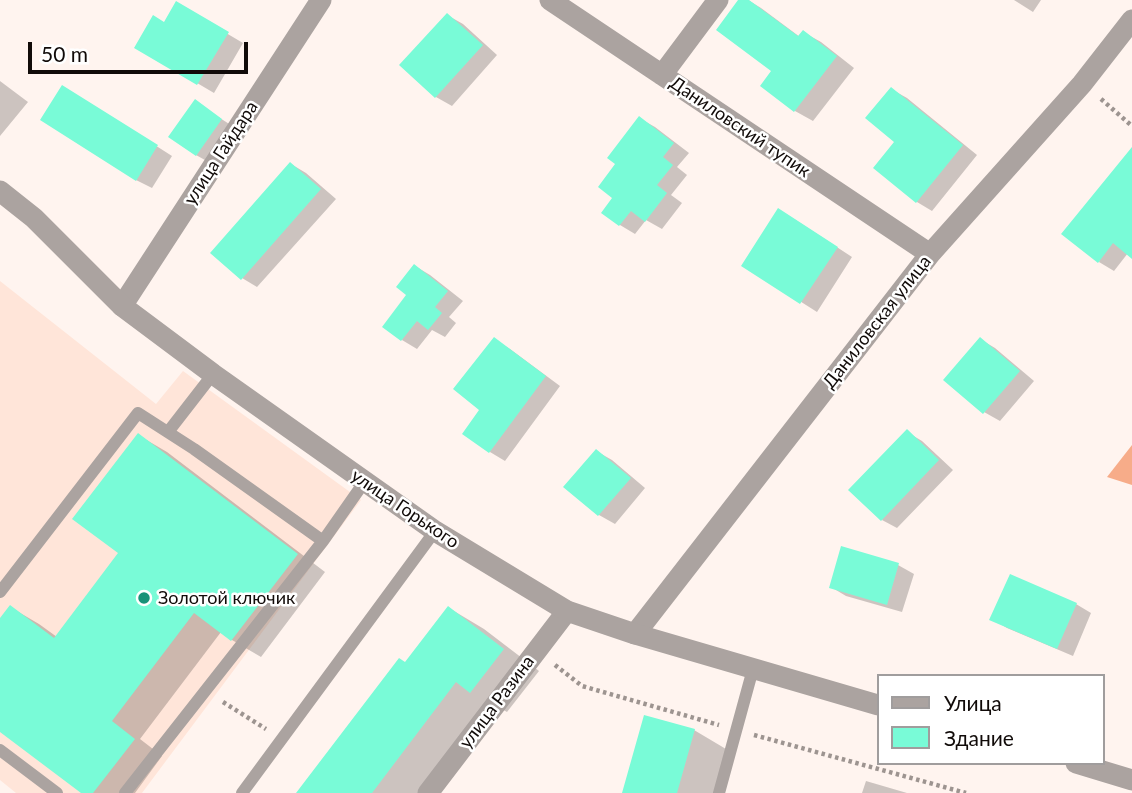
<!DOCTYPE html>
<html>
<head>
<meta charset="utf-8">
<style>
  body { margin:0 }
  #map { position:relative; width:1132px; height:793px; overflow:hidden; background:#fff4ef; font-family:Lato,sans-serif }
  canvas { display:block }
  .legend { position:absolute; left:877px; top:674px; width:228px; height:91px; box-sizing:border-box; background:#fff; border:2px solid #a09d9d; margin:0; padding:9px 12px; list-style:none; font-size:21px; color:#110b09 }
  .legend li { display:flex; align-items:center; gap:14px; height:35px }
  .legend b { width:35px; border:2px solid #a09d9d }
  .scale { position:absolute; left:28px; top:42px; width:220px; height:32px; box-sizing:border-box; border:4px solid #110b09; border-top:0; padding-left:9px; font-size:21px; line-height:24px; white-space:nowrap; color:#110b09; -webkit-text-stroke:5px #fff; paint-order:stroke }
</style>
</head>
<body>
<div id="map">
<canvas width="1132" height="793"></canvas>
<ul class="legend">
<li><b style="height:9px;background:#aba3a0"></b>Улица</li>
<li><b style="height:19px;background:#79fbd7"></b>Здание</li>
</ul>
<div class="scale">50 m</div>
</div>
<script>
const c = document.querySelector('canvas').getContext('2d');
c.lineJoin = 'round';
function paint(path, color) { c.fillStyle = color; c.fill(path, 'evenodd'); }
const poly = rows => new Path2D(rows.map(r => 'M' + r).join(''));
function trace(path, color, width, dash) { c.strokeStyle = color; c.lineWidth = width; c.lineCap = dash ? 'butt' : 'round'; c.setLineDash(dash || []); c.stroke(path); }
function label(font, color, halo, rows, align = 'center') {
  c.font = font + ' Lato,sans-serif'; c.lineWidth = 5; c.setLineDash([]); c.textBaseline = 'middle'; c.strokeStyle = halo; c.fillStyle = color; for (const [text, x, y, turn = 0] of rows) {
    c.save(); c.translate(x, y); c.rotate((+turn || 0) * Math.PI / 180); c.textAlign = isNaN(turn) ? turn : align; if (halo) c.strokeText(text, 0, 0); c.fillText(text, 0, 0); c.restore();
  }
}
const built = poly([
  [0,281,156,404,183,371,361,500,142,793,16,793,0,780]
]);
const forest = poly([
  [1132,445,1132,485,1107,477]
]);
const shadow = poly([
  [740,0,748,0,761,8,800,37,803,32,821,42,854,68,813,121,795,111,762,85,774,70],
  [1014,0,1041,0,1033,12],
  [177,4,243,43,214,93,136,47,165,24],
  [447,15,463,24,497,55,452,106,436,97,401,65],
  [0,81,28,102,0,136],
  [891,89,907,98,977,155,932,211,917,202,897,141],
  [78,96,172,156,152,188,136,180],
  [195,102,237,129,212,164,196,155],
  [639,118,655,127,689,153,677,167,687,175,671,195,682,203,662,229,646,220,635,234,620,225,604,212,615,198,618,164],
  [1132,152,1132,256,1128,253,1114,271,1099,262],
  [291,164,306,173,336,199,257,287,242,278],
  [794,219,852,257,817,312,743,265],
  [415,266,430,275,463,301,449,317,456,323,445,337,432,330,417,349,402,340],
  [980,339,995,348,1034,381,1000,421,984,412,946,380],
  [495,340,510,349,560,386,505,461,490,452],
  [907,432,922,441,953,470,897,528,882,520],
  [138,435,167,452,325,572,261,657,232,640,221,632,140,739,162,756,135,793,84,793,0,729,0,621,10,607,39,624,57,637,121,553],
  [596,451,612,460,645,488,615,524,599,515,566,487],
  [898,565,914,574,902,612,846,596,831,587],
  [1076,604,1091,613,1073,656,1007,628,992,619],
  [449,608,484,629,539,671,507,712,491,703,423,793,298,793,406,664],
  [694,730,731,752,720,793,624,793],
  [866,781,907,793,862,793]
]);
const building = poly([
  [738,0,749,0,798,36,803,30,837,56,794,112,760,86,771,71,716,30],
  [176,1,229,32,197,85,134,48,153,15,164,22],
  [447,13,483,45,435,98,399,65],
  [62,85,158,145,136,181,40,120],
  [891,87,963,145,916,203,873,168,894,142,865,118],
  [195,99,222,119,196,156,168,137],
  [639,116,674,143,663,157,673,165,657,185,667,193,645,222,631,211,619,226,601,213,612,198,598,187,615,164,607,158],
  [1132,147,1132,259,1113,243,1098,263,1061,234],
  [290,162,321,189,241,280,210,253],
  [778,208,838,247,800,304,741,266],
  [414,264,448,291,435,307,442,313,428,330,417,321,401,341,382,327,406,295,396,287],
  [494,337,546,376,489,453,462,434,479,410,453,389],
  [980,337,1020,371,983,414,943,380],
  [907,429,939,460,881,521,848,490],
  [138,433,298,554,231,641,194,613,112,721,135,739,93,793,81,793,0,732,0,618,10,605,54,638,118,553,72,519],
  [596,449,631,478,598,516,563,487],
  [841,546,899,563,887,605,829,588],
  [1010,574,1077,603,1057,649,989,620],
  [448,606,504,649,470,693,456,682,372,793,296,793,399,658,405,662],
  [644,715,695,729,677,793,622,793]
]);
const path = poly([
  [1101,99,1132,126],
  [555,665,582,686,719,725],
  [223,702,266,729],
  [754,735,966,793]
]);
const service = poly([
  [168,432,213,374],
  [323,541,365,481],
  [0,592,138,413,194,449,323,541,125,793],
  [0,750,57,793],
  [242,793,435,531],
  [719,793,753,669]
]);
const minor = poly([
  [550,0,930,254],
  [662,75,718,0],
  [122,306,321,0],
  [635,634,930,254,1082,84,1132,20],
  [428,793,567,611]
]);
const tertiary = poly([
  [0,191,34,218,122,306,213,374,435,531,567,611,635,634,878,705],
  [1076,763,1132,780]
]);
const markers = [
  [144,598,7,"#189278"]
];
const streetNames = [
  ["Даниловский тупик",740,127,34],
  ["улица Гайдара",221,153,-57],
  ["Даниловская улица",877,322,-52],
  ["улица Горького",405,509,34],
  ["улица Разина",497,702,-53]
];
const poiNames = [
  ["Золотой ключик",158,598]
];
paint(built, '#ffe5d9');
paint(forest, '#f7ac89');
paint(shadow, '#0003');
paint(building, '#79fbd7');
trace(path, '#9d9490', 4.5, [3.5, 3.5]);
trace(service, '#aba3a0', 12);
trace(minor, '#aba3a0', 21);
trace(tertiary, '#aba3a0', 21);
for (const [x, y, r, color] of markers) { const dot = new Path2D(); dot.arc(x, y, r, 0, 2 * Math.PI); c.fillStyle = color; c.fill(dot); trace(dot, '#fff', 2.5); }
label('18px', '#110b09', '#fff', streetNames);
label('18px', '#110b09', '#fff', poiNames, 'left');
</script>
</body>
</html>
